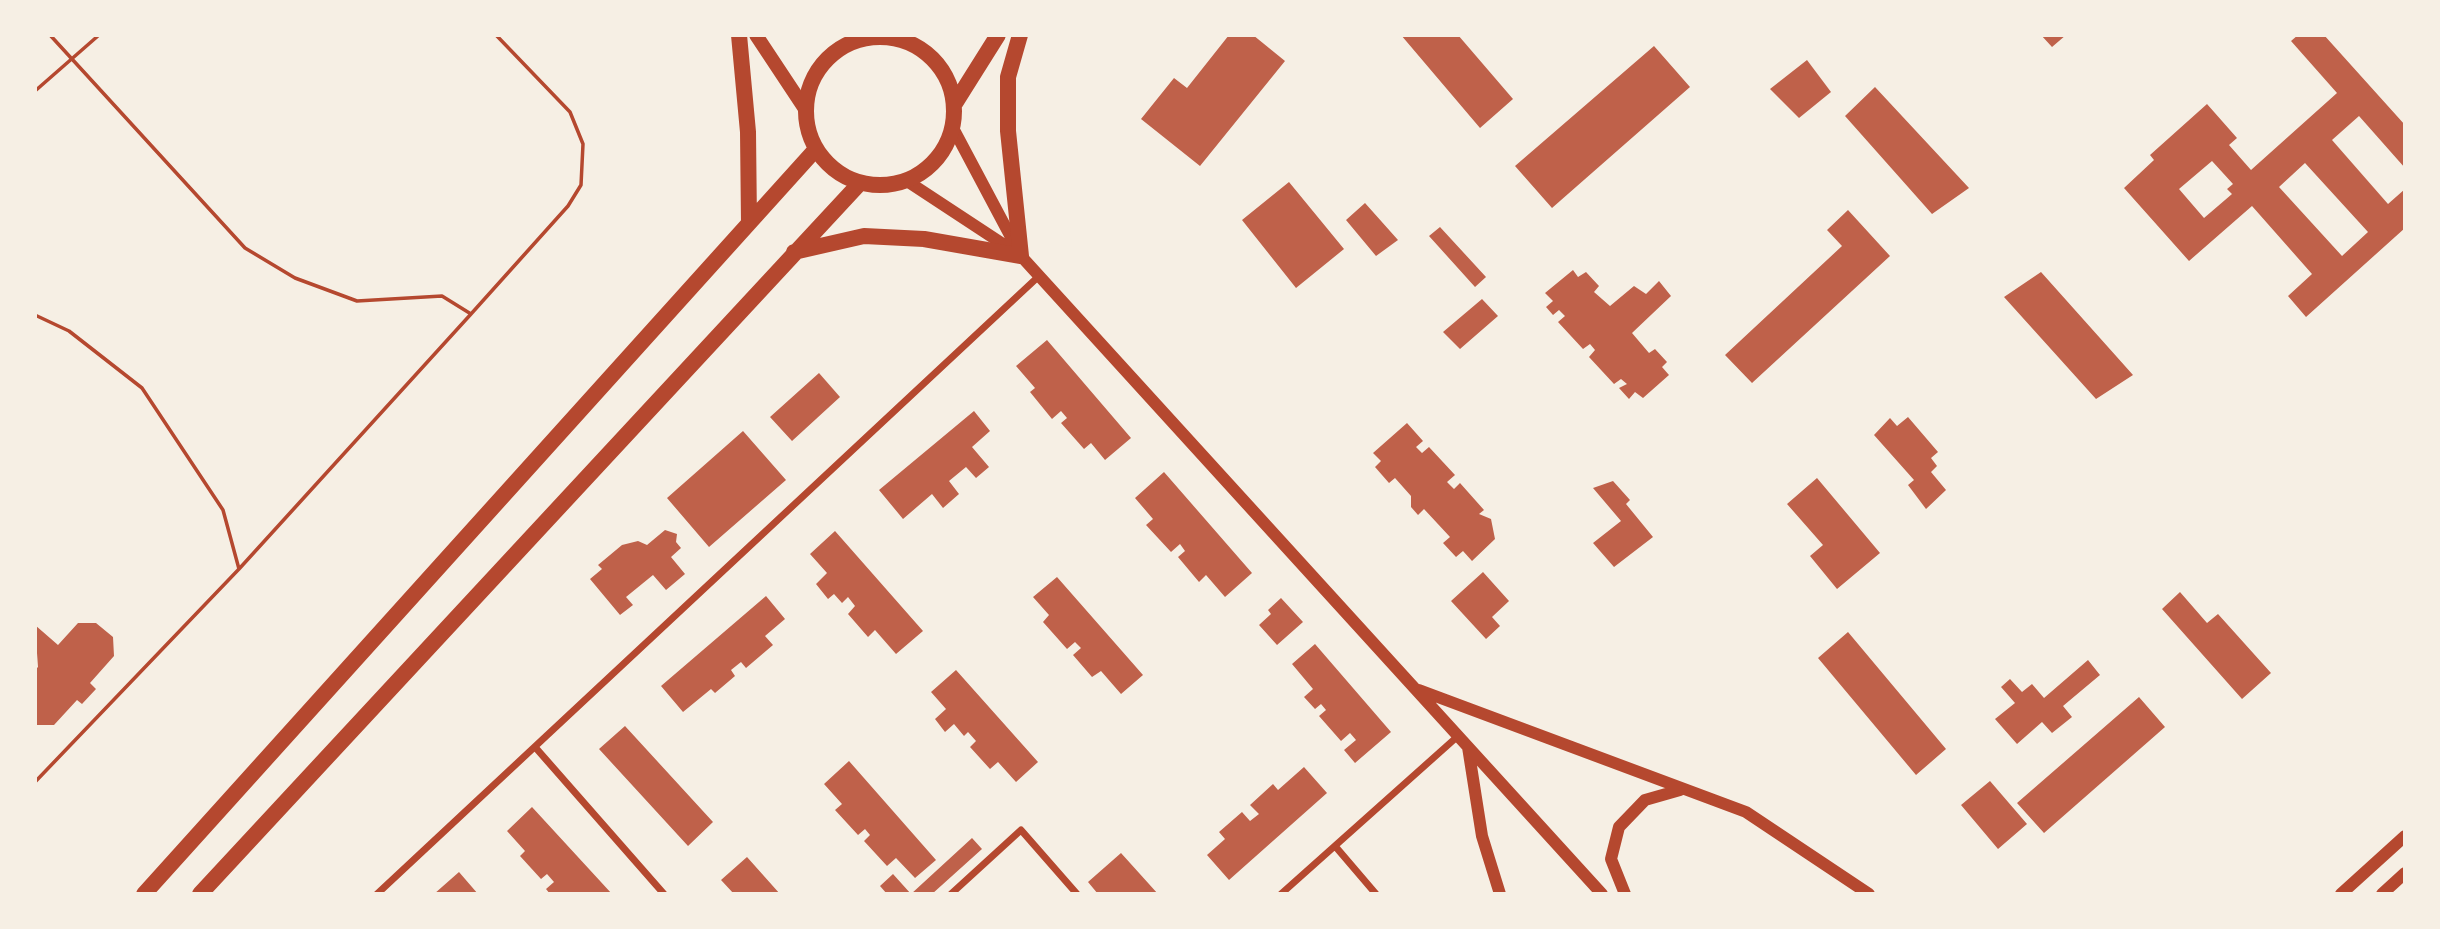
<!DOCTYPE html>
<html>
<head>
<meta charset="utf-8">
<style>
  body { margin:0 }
  #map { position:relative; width:2440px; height:929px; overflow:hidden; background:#f6efe4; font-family:Overpass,sans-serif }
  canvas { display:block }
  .frame { position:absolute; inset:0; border:37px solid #f6efe4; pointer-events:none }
</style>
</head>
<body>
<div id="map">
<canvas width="2440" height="929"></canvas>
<div class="frame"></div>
</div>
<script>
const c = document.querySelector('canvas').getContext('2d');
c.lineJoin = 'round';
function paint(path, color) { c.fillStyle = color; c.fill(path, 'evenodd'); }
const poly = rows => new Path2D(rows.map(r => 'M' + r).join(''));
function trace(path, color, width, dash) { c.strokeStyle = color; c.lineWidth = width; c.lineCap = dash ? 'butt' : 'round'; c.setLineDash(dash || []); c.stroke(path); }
const building = poly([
  [1229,35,1253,35,1285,61,1200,166,1141,119,1174,78,1187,88],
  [1401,35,1458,35,1513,99,1480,128],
  [2041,35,2066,35,2052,47],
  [2298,35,2324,35,2405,125,2405,168,2359,116,2332,140,2388,204,2405,189,2405,228,2306,317,2288,296,2312,274,2252,206,2189,261,2124,188,2154,160,2150,155,2207,104,2237,138,2229,145,2251,170,2337,93,2291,41],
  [2212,161,2233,184,2227,189,2232,194,2204,218,2179,189],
  [2305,163,2368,232,2342,256,2279,187],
  [1654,46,1690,87,1552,208,1515,166],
  [1807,60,1831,92,1799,118,1770,89],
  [1875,87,1969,188,1932,214,1845,116],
  [1289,182,1344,249,1296,288,1242,220],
  [1365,203,1398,240,1376,256,1346,220],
  [1848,210,1890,256,1752,383,1725,355,1842,246,1827,230],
  [1440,227,1486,277,1475,287,1429,236],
  [1573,270,1578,277,1586,272,1599,286,1594,292,1610,306,1634,286,1646,294,1659,281,1671,296,1632,333,1649,353,1655,349,1667,362,1662,367,1669,375,1643,398,1635,392,1629,399,1619,388,1627,384,1621,379,1614,384,1589,357,1595,350,1590,344,1583,349,1558,322,1565,316,1559,310,1553,315,1546,307,1553,301,1545,293],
  [2041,272,2133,375,2096,399,2004,297],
  [1482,299,1498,316,1460,349,1443,332],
  [1047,340,1131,438,1105,460,1091,443,1084,449,1061,423,1067,418,1061,411,1052,419,1030,392,1035,388,1016,366],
  [819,373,840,397,792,441,770,417],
  [974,411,990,431,972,447,989,467,976,478,966,467,949,481,959,494,943,508,932,494,903,519,879,490],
  [1908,417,1938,452,1931,458,1937,466,1931,472,1946,490,1926,509,1908,485,1914,480,1874,435,1890,418,1897,426],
  [1407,423,1423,441,1416,447,1422,453,1429,447,1455,475,1447,482,1454,489,1460,483,1484,510,1479,514,1491,519,1495,539,1472,561,1463,551,1456,557,1443,543,1450,537,1424,509,1418,515,1411,507,1411,496,1395,478,1389,483,1375,467,1381,461,1373,453],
  [743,431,786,480,709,547,667,498],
  [1164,472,1252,573,1225,597,1206,575,1199,582,1178,557,1185,551,1180,544,1171,552,1146,525,1153,519,1135,498],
  [1817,478,1880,553,1837,589,1810,556,1823,545,1787,504],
  [1613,481,1630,500,1626,504,1653,537,1614,567,1593,543,1621,521,1593,488],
  [665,530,677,534,676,542,681,548,671,557,685,574,666,590,653,575,626,597,633,605,620,615,590,579,602,569,598,565,622,545,638,541,647,545],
  [835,531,923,631,896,654,875,630,868,637,848,614,855,606,848,597,842,603,834,594,828,599,816,584,827,573,810,554],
  [1483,572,1509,601,1492,617,1500,626,1486,639,1451,601],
  [1057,577,1143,675,1121,694,1101,671,1092,677,1073,655,1081,648,1075,642,1067,649,1043,622,1049,615,1033,597],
  [2180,592,2207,623,2218,614,2271,673,2242,699,2162,609],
  [766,596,785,619,765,636,773,645,746,668,741,662,731,670,735,676,715,693,711,689,683,712,661,686],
  [1281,598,1303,622,1277,645,1259,625,1271,614,1268,610],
  [78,623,96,623,113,637,114,656,90,683,96,689,82,704,77,700,54,725,35,725,35,670,38,667,35,625,58,645],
  [1848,632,1946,749,1916,775,1818,658],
  [1315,644,1391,732,1355,763,1344,750,1356,740,1350,733,1341,741,1319,716,1326,710,1321,704,1315,709,1304,697,1313,689,1292,664],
  [2088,660,2100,675,2063,706,2072,717,2052,733,2042,722,2017,744,1995,719,2015,703,2001,687,2010,679,2022,692,2032,684,2044,698],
  [956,670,1038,762,1016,782,998,762,990,769,970,747,976,741,968,732,964,736,954,724,945,732,935,719,946,709,931,692],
  [2139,697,2165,727,2044,833,2017,803],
  [625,726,713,822,688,846,599,749],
  [849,761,936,860,915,878,896,858,887,866,864,841,870,835,865,829,858,835,835,810,842,804,824,784],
  [1304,767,1327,793,1229,880,1207,855,1225,839,1219,832,1242,812,1250,821,1259,814,1250,805,1273,784,1278,790],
  [1990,781,2027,824,1998,849,1961,805],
  [532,807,612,894,550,894,546,889,554,882,547,874,541,879,520,856,525,851,507,831],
  [972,838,982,849,932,894,911,894],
  [1121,853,1158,894,1098,894,1088,882],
  [747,857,780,894,734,894,721,880],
  [459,872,478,894,434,894],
  [893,874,911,894,887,894,880,886]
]);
const path = poly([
  [50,35,245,248,295,278,357,301,442,296,471,314],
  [35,91,99,35],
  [35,315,69,331,142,388,223,510,239,569],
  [35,782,239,569,471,314,568,206,581,185,583,144,570,112,496,35]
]);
const minor = poly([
  [535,747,664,894],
  [1335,846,1376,894],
  [377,894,1039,276],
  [951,894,1021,830,1077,894],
  [1281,894,1458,736]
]);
const tertiary = poly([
  [953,128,1021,256,1602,894],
  [907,181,1018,254],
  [1419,690,1746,812,1869,894],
  [1468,747,1482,836,1500,894],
  [1625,894,1611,859,1619,827,1645,800,1680,790],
  [2341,894,2405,836],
  [2382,894,2405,873]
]);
const secondary = poly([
  [756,35,805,109],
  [861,35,866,37]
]);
const primary = poly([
  [739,35,748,132,749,223],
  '806 111a74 74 0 1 1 148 0a74 74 0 1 1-148 0Z',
  [954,105,998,35],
  [794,252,864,236,924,239,1021,256,1008,131,1008,77,1020,35],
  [144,894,816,149],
  [200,894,860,183]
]);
paint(building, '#bf614a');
trace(path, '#b5482f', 3.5);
trace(minor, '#b5482f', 7);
trace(tertiary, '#b5482f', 12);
trace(secondary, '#b5482f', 14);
trace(primary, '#b5482f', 16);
</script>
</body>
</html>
